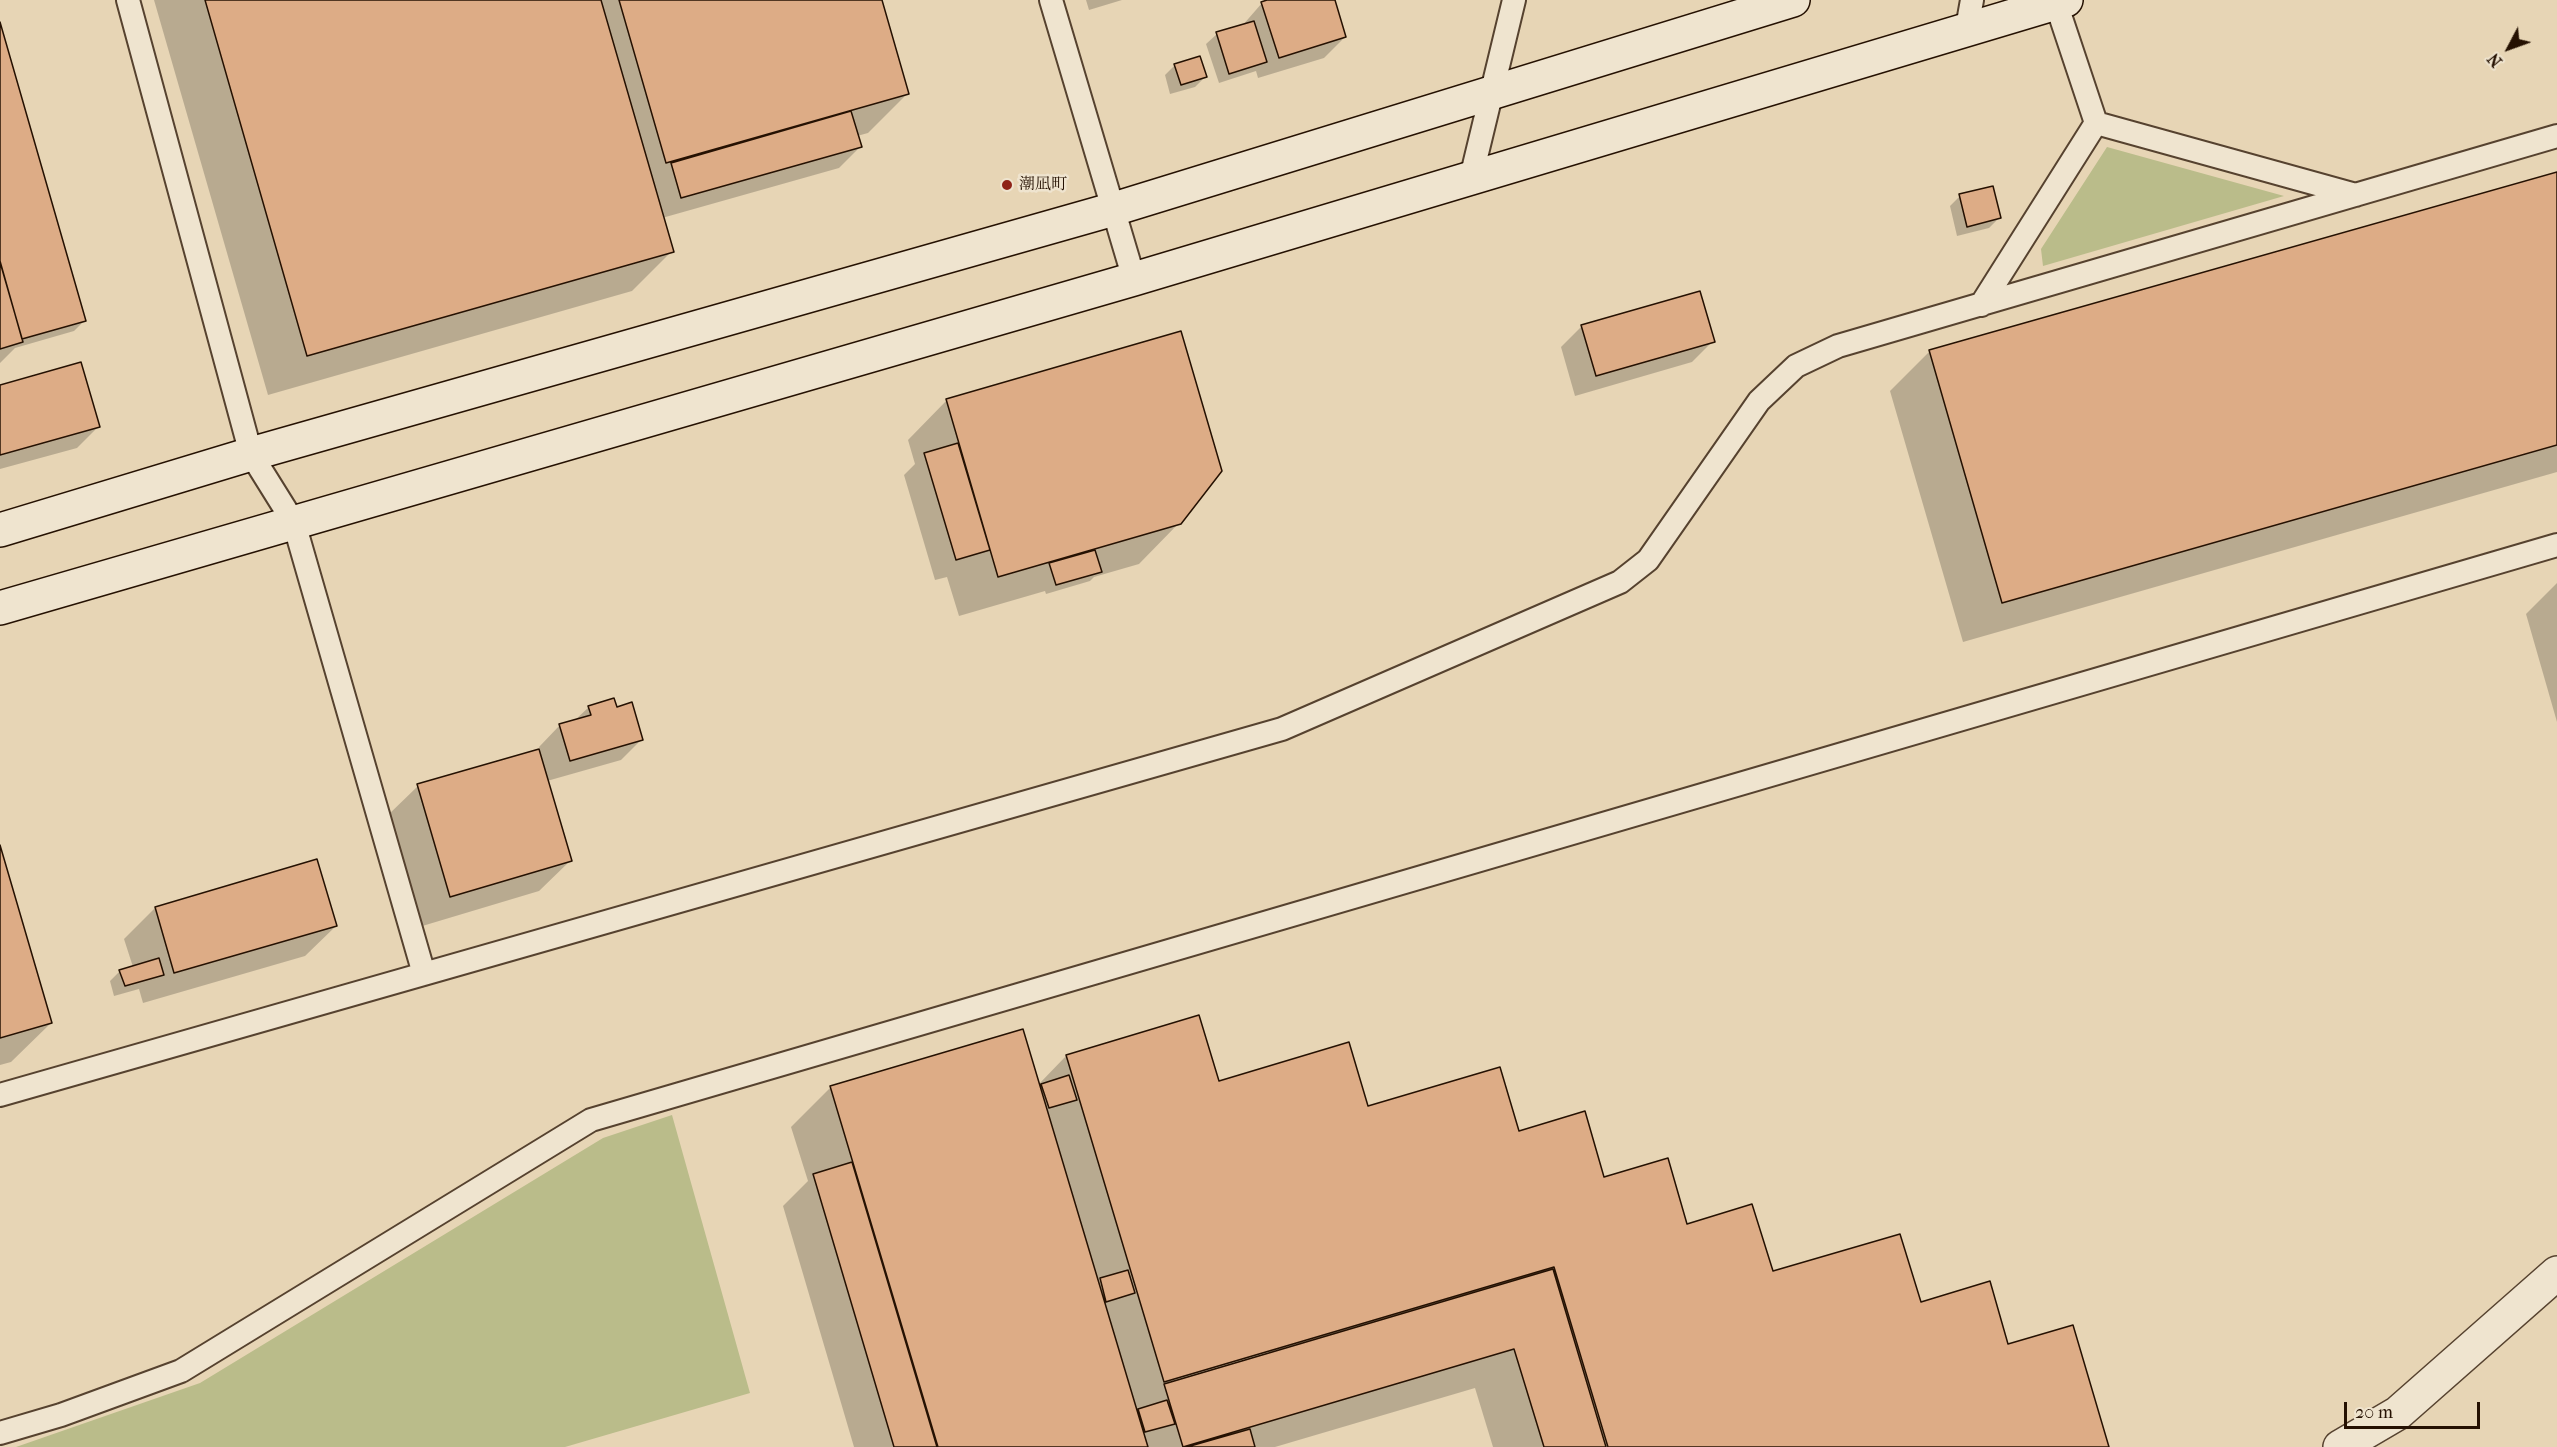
<!DOCTYPE html>
<html>
<head>
<meta charset="utf-8">
<style>
  body { margin:0 }
  #map { position:relative; width:2557px; height:1447px; overflow:hidden; background:#e7d5b5; font-family:"IM FELL French Canon",serif }
  canvas { display:block }
  .north { position:absolute; left:2479px; top:18px; width:60px; height:60px; -webkit-text-stroke:4px #efe4cf; paint-order:stroke; rotate:229deg; font-size:16px; font-weight:700; line-height:24px; text-align:center; color:#251102 }
  .north::after { content:''; display:block; margin:auto; width:21px; height:27px; background:#251102; clip-path:polygon(50% 0,100% 100%,50% 72%,0 100%) }
  .scale { position:absolute; left:2344px; top:1402px; width:136px; height:27px; box-sizing:border-box; border:3px solid #251102; border-top:0; padding-left:8px; font-size:18px; line-height:21px; white-space:nowrap; color:#251102; -webkit-text-stroke:4px #efe4cf; paint-order:stroke }
</style>
</head>
<body>
<div id="map">
<canvas width="2557" height="1447"></canvas>
<div class="north">N</div>
<div class="scale">20 m</div>
</div>
<script>
const c = document.querySelector('canvas').getContext('2d');
c.lineJoin = 'round';
function paint(path, color) { c.fillStyle = color; c.fill(path, 'evenodd'); }
const poly = rows => new Path2D(rows.map(r => 'M' + r).join(''));
function trace(path, color, width, dash) { c.strokeStyle = color; c.lineWidth = width; c.lineCap = dash ? 'butt' : 'round'; c.setLineDash(dash || []); c.stroke(path); }
function label(font, color, halo, rows, align = 'center') {
  c.font = font + ' "IM FELL French Canon","Noto Serif JP",serif'; c.lineWidth = 5; c.setLineDash([]); c.textBaseline = 'middle'; c.strokeStyle = halo; c.fillStyle = color; for (const [text, x, y, turn = 0] of rows) {
    c.save(); c.translate(x, y); c.rotate((+turn || 0) * Math.PI / 180); c.textAlign = isNaN(turn) ? turn : align; if (halo) c.strokeText(text, 0, 0); c.fillText(text, 0, 0); c.restore();
  }
}
const green = poly([
  [2107,147,2284,196,2043,266,2041,249],
  [672,1115,750,1393,565,1447,16,1447,200,1383,603,1138]
]);
const shadow = poly([
  [154,0,881,0,908,93,868,133,857,136,860,147,839,168,662,218,672,251,632,291,268,395],
  [1086,0,1122,0,1089,10],
  [1272,0,1333,0,1345,37,1324,58,1258,78,1256,71,1219,83,1206,44,1217,34,1242,26,1262,3],
  [0,27,84,321,74,331,15,348,0,363],
  [1175,65,1205,77,1195,87,1170,94,1165,75],
  [2557,173,2557,472,1963,642,1890,391,1930,351],
  [1960,196,1999,218,1989,228,1957,236,1950,206],
  [1582,326,1713,341,1692,362,1575,396,1561,347],
  [0,386,98,427,77,448,0,469],
  [947,400,1179,523,1139,564,1094,577,1090,581,1046,594,1045,591,959,616,947,577,935,580,904,475,915,464,908,440],
  [2557,583,2557,722,2526,614],
  [589,707,616,709,642,739,621,760,547,781,570,861,539,891,419,927,387,816,418,786,540,750,539,747,560,725,574,721],
  [0,850,51,1023,11,1062,0,1065],
  [155,908,336,926,305,956,143,1003,139,989,114,996,110,981,120,971,133,967,124,939],
  [1066,1056,1518,1133,1772,1273,1920,1304,2007,1346,2108,1447,1493,1447,1475,1388,1275,1447,854,1447,783,1206,808,1181,791,1127,831,1087,1038,1085]
]);
const building = poly([
  [205,0,601,0,674,252,307,356,205,0],
  [619,0,882,0,909,94,666,163,619,0],
  [1267,0,1335,0,1346,37,1279,58,1261,2,1267,0],
  [1254,21,1267,62,1229,74,1216,32,1254,21],
  [0,22,86,321,22,339,0,261,0,22],
  [1200,56,1207,77,1181,85,1174,64,1200,56],
  [851,111,862,147,681,198,671,163,851,111],
  [2557,172,2557,445,2002,603,1929,350,2557,172],
  [1993,186,2001,218,1967,227,1959,194,1993,186],
  [0,262,23,342,0,349,0,262],
  [1700,291,1715,342,1596,376,1581,325,1700,291],
  [1181,331,1222,471,1181,524,998,577,946,399,1181,331],
  [81,362,100,427,0,455,0,385,81,362],
  [958,443,990,550,956,560,924,453,958,443],
  [1095,550,1102,572,1056,585,1049,563,1095,550],
  [614,698,617,707,632,702,643,740,570,761,559,724,591,715,588,706,614,698],
  [539,749,572,861,450,897,417,784,539,749],
  [0,845,52,1023,0,1038,0,845],
  [317,859,337,926,174,973,155,907,317,859],
  [159,958,164,975,125,986,119,970,159,958],
  [1199,1015,1219,1081,1349,1042,1368,1106,1500,1067,1519,1131,1585,1111,1604,1177,1668,1158,1687,1224,1752,1204,1773,1271,1900,1234,1921,1302,1990,1281,2008,1344,2073,1325,2109,1447,1608,1447,1554,1267,1164,1382,1066,1055,1199,1015],
  [1023,1029,1148,1447,938,1447,830,1086,1023,1029],
  [1069,1075,1077,1100,1049,1108,1041,1084,1069,1075],
  [852,1162,937,1447,894,1447,813,1174,852,1162],
  [1553,1269,1606,1447,1544,1447,1514,1349,1183,1447,1164,1384,1553,1269],
  [1128,1270,1135,1293,1106,1302,1100,1278,1128,1270],
  [1167,1400,1175,1424,1145,1432,1138,1409,1167,1400],
  [1250,1429,1255,1447,1187,1447,1250,1429]
]);
const lane = poly([
  [128,0,251,454,294,523,424,974],
  [1051,0,1134,279],
  [1967,28,1972,0],
  [2096,123,2356,195],
  [1471,178,1514,0],
  [1981,305,2096,123,2056,3],
  [0,1095,1282,729,1620,582,1648,560,1759,401,1796,366,1838,346,2557,136],
  [0,1433,61,1415,181,1371,591,1120,2557,545]
]);
const street = poly([
  [2340,1447,2398,1413,2557,1273]
]);
const secondary = poly([
  [0,530,251,454,1114,209,1793,0],
  [0,608,1134,279,2066,0]
]);
const markers = [
  [1007,185,6,"#8f2418"]
];
const poiNames = [
  ["潮凪町",1019,185]
];
paint(green, '#babc8a');
paint(shadow, '#0003');
paint(building, '#ddac86');
trace(building, '#251102', 1.5);
trace(lane, '#56422f', 26);
trace(street, '#56422f', 36);
trace(secondary, '#251102', 36);
trace(lane, '#efe4cf', 22);
trace(street, '#efe4cf', 33);
trace(secondary, '#efe4cf', 33);
for (const [x, y, r, color] of markers) { const dot = new Path2D(); dot.arc(x, y, r, 0, 2 * Math.PI); c.fillStyle = color; c.fill(dot); trace(dot, '#efe4cf', 2); }
label('16px', '#251102', '#efe4cf', poiNames, 'left');
</script>
</body>
</html>
